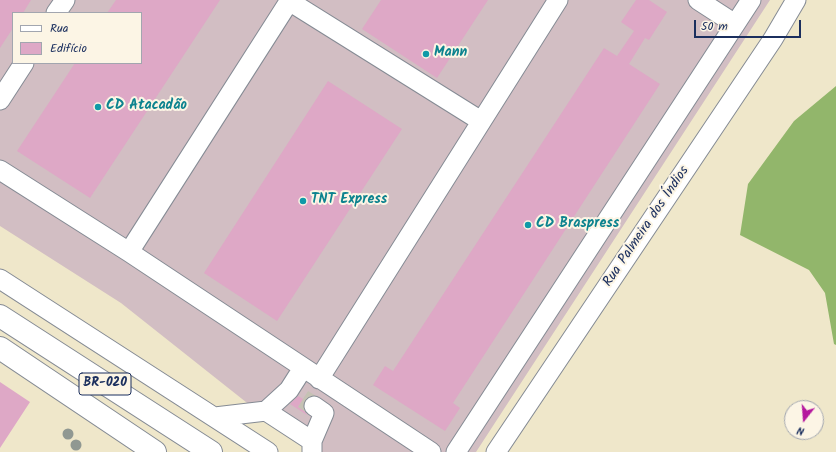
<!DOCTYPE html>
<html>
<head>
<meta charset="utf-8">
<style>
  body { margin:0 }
  #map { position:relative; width:836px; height:452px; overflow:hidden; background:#efe7ca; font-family:Kalam,sans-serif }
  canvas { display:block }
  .legend { position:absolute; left:12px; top:12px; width:130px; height:52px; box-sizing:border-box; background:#fcf5e5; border:1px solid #a2a6af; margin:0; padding:5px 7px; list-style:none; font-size:12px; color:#1b2f5e }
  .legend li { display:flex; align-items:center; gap:8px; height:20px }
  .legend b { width:20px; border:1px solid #a2a6af }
  .north { position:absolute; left:784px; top:400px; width:40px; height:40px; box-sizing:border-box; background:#fcf5e5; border:1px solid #a2a6af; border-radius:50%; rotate:197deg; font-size:11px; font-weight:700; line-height:16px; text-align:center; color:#1b2f5e }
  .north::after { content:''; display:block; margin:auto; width:14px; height:18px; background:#b5179e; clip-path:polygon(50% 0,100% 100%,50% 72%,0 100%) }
  .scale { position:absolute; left:694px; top:20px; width:107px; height:18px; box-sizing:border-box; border:2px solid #1b2f5e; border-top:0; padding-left:5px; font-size:12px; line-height:14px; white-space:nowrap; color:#1b2f5e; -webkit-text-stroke:3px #fcf5e5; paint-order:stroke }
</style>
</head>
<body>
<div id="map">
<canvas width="836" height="452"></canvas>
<ul class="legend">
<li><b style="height:5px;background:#fff"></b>Rua</li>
<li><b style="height:11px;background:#dea8c6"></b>Edifício</li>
</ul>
<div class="north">N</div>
<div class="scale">50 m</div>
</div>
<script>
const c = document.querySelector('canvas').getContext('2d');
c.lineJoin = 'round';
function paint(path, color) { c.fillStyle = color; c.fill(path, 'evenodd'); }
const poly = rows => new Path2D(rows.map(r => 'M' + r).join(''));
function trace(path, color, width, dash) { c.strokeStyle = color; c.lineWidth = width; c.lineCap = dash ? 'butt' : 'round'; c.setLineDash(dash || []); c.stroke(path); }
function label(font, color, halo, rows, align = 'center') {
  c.font = font + ' Kalam,sans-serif'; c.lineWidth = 4; c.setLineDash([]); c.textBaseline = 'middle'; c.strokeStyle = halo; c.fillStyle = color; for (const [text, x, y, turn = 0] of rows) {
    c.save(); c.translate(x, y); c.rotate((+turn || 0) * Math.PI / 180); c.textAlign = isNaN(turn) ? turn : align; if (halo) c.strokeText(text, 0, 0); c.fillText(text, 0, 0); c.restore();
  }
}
const industrial = poly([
  [0,0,770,0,476,452,309,452,121,303,0,226],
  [13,13,141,13,141,63,13,63]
]);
const forest = poly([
  [836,86,836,345,834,344,825,293,809,270,740,235,748,184,794,121]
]);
const building = poly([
  [0,0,31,0,23,13,13,13,13,28,0,48],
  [116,0,220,0,90,198,17,151,75,63,141,63,141,13,107,13],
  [381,0,488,0,437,78,362,29],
  [636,0,649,0,667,12,649,40,645,38,629,64,660,84,453,403,460,408,445,431,373,385,385,366,393,371,604,48,617,56,634,31,621,22],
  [328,81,402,129,277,321,204,273],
  [0,382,30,402,0,448],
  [298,396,305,400,304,410,307,415,290,404]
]);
const minorTunnel = poly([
  [303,399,314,406]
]);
const minor = poly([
  [698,0,735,24],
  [289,1,481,121],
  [56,13,65,0],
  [0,100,24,63],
  [0,170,129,252,431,452],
  [129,252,290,0],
  [0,279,268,452],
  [319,379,558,0],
  [266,411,312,441],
  [215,417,266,411,289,390,303,368],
  [312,452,312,441,324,413,314,406],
  [456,452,751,0],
  [496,452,773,39,796,0]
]);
const highway = poly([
  [0,316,211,452],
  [0,348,155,452]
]);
const trees = [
  [68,434],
  [76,445]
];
const markers = [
  [426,54,4,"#0f9aa8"],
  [98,107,4,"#0f9aa8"],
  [303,201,4,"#0f9aa8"],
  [528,225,4,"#0f9aa8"]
];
const shields = [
  [105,384,52]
];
const shieldNames = [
  ["BR-020",105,384]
];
const cultureNames = [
  ["Mann",434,54],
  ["CD Atacadão",106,107],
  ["TNT Express",311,201],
  ["CD Braspress",536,225]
];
const streetNames = [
  ["Rua Palmeira dos Índios",647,227,-56]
];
paint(industrial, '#d2bec3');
paint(forest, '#92b66b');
paint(building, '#dea8c6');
trace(minorTunnel, '#c5c2b4', 19, [19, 10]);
trace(minor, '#858b94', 21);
trace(highway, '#858b94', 24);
trace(minor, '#fff', 19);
trace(highway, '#fff', 22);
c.fillStyle = '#909892';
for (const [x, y] of trees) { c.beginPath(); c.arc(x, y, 5.5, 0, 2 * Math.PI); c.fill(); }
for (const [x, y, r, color] of markers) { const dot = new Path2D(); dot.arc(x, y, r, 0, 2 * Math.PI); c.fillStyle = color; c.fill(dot); trace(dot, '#fcf5e5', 1.5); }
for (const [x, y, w] of shields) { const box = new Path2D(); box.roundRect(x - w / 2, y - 11, w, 22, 3); c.fillStyle = '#fcf5e5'; c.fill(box); trace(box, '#1b2f5e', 1); }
label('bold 13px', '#1b2f5e', null, shieldNames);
label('bold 14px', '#0d838f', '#fcf5e5', cultureNames, 'left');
label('14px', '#1b2f5e', '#fcf5e5', streetNames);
</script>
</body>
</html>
